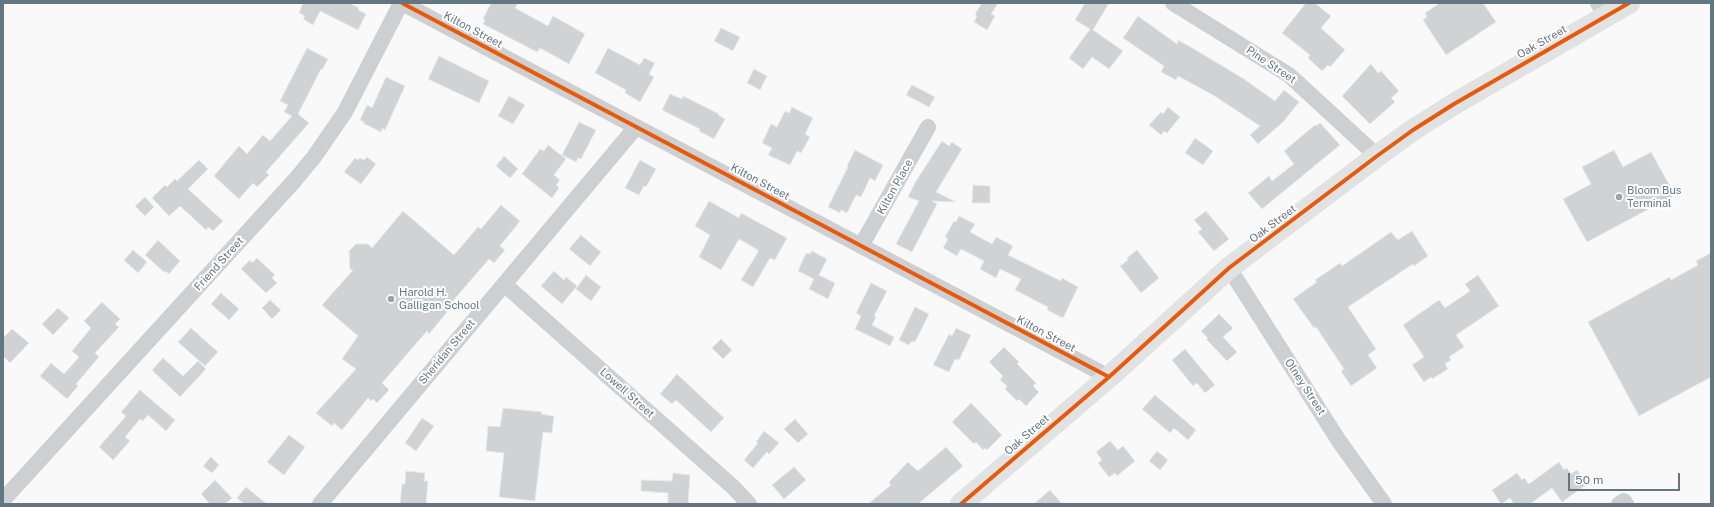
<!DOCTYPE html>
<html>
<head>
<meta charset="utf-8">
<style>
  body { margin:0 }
  #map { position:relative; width:1714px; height:507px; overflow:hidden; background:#f9f9f9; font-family:"Public Sans",sans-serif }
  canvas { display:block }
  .frame { position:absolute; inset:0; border:4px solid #657683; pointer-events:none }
  .scale { position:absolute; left:1568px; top:473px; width:112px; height:18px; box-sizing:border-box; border:2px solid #657683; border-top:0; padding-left:5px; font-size:12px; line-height:14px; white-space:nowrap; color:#657683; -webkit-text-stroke:3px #fff; paint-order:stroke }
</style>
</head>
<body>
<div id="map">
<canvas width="1714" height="507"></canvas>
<div class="frame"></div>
<div class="scale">50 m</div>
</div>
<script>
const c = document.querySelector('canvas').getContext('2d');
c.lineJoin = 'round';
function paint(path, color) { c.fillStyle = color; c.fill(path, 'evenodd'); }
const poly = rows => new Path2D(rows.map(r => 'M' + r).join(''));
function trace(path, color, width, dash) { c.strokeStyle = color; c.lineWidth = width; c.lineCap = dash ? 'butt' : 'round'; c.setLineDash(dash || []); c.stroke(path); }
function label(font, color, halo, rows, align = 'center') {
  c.font = font + ' "Public Sans",sans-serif'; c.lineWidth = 4; c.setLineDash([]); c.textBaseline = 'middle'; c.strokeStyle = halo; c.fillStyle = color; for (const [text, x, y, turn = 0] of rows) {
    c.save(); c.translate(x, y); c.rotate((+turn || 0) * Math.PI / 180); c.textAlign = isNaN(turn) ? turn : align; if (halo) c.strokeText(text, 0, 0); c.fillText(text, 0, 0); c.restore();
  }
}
const building = poly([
  [303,3,349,3,359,8,358,10,366,14,358,30,320,11,313,25,303,19,305,16,299,13,303,3],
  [491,3,518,3,515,8,548,26,553,16,585,34,569,64,540,48,537,52,483,24,485,20,483,19,491,3],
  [982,3,998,3,991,14,995,16,987,30,974,22,977,16,975,14,982,3],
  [1085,3,1109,3,1093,30,1123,51,1109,69,1092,57,1083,69,1069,58,1090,29,1075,20,1085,3],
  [1306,3,1315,3,1331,16,1321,28,1345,50,1330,67,1328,65,1322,71,1308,58,1310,55,1282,33,1306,3],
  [1440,3,1483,3,1496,22,1446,55,1423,20,1427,17,1425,13,1440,3],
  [1138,16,1177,44,1178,40,1194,49,1244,79,1275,101,1284,90,1299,102,1283,122,1258,144,1250,135,1260,126,1213,95,1178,76,1176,80,1161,72,1164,66,1123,38,1138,16],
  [721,28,740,37,733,51,714,41,721,28],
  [307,48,328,59,322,70,321,69,298,114,309,123,266,172,269,175,257,187,253,183,239,199,214,176,239,146,247,154,263,135,270,141,292,116,284,112,288,105,280,101,307,48],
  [608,48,640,65,644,58,655,63,649,74,654,77,640,102,625,93,626,90,595,73,608,48],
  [439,56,489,81,479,103,428,79,439,56],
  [1371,64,1378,73,1381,71,1399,91,1391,98,1395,102,1370,124,1342,96,1371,64],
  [754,69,767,76,760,90,747,83,754,69],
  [386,77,405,86,385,130,382,128,381,132,363,123,364,122,360,120,367,105,372,108,386,77],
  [912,85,935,97,929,107,906,95,912,85],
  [670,94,682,99,683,96,719,114,718,115,725,119,714,139,699,131,700,129,662,110,670,94],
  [509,96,525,105,513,124,498,116,509,96],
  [792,107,813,118,805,134,810,137,801,153,797,151,790,165,768,155,772,148,762,143,771,124,777,127,785,111,789,113,792,107],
  [1168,107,1180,117,1167,133,1164,131,1161,135,1149,125,1161,112,1163,114,1168,107],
  [579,122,596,130,581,159,578,158,576,162,562,155,579,122],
  [1320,123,1340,145,1262,209,1248,193,1269,176,1272,181,1294,164,1284,151,1315,125,1316,126,1320,123],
  [1195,138,1213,151,1203,165,1185,153,1195,138],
  [942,141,949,146,952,142,962,149,936,192,956,202,932,201,937,204,912,252,896,244,919,201,908,197,916,181,942,141],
  [548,145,566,159,554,175,560,180,556,185,559,188,552,198,522,174,540,149,544,151,548,145],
  [855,150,883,165,875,181,870,178,861,197,856,195,847,213,841,210,840,213,828,207,848,167,847,166,855,150],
  [1614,150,1623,167,1651,152,1675,195,1587,242,1563,199,1591,184,1582,167,1614,150],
  [504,156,518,169,510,178,496,166,504,156],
  [367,157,376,164,361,184,344,172,355,158,358,160,360,158,364,160,367,157],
  [199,160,208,169,188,189,223,221,213,231,208,227,206,230,180,206,169,216,152,198,165,185,167,187,175,179,177,181,199,160],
  [640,160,656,169,646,187,644,186,639,195,625,188,640,160],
  [973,185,990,186,990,203,972,203,973,185],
  [145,197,154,207,145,216,135,206,145,197],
  [709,201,739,218,741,213,787,238,775,260,770,258,753,287,741,280,758,252,758,250,739,239,721,270,699,257,710,235,695,226,709,201],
  [501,205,520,221,500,246,505,250,494,263,489,259,445,310,447,312,429,334,427,331,382,383,389,390,377,403,373,399,371,401,368,398,342,430,334,423,332,426,316,413,356,369,342,359,358,336,322,305,353,270,350,269,349,251,356,244,368,244,372,248,403,211,454,255,478,227,481,229,501,205],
  [1206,211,1229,239,1214,251,1198,232,1202,229,1194,220,1206,211],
  [959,216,975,224,970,232,992,244,996,237,1013,246,1008,255,1061,281,1062,278,1078,287,1063,318,1047,310,1048,307,1015,290,1021,279,1000,269,996,278,980,269,984,261,961,249,957,256,943,248,948,239,945,237,954,221,956,222,959,216],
  [1412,231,1428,256,1414,266,1413,264,1348,307,1376,349,1368,355,1377,368,1351,386,1341,371,1344,369,1316,327,1314,328,1293,299,1317,282,1315,280,1340,263,1342,266,1391,232,1398,240,1412,231],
  [581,235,601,252,590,266,569,249,581,235],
  [158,240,180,261,169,274,165,271,164,272,145,255,158,240],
  [133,250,147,262,138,273,124,260,133,250],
  [1137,250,1159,278,1141,293,1120,266,1128,260,1127,258,1137,250],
  [812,251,827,259,819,275,835,283,828,299,809,289,814,279,798,271,806,253,810,254,812,251],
  [1711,253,1711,377,1639,416,1588,322,1670,277,1671,280,1698,265,1696,261,1711,253],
  [257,258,275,275,272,278,277,283,266,293,241,269,250,260,252,263,257,258],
  [554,271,564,280,566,277,577,286,562,304,541,286,554,271],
  [586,275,601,287,591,301,576,289,586,275],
  [1478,275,1499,306,1456,335,1464,347,1449,357,1451,360,1445,364,1448,369,1432,379,1431,377,1424,382,1412,365,1424,357,1403,325,1439,300,1445,308,1470,291,1465,284,1478,275],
  [871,283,887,291,874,316,876,317,872,325,894,337,890,346,855,329,861,316,856,313,871,283],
  [221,293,239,309,229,320,211,304,221,293],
  [270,300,281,310,272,319,262,308,270,300],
  [102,302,120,319,115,324,119,327,95,353,99,357,76,384,78,386,67,399,40,376,51,363,64,374,79,357,72,351,91,328,84,321,102,302],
  [915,307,929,314,915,342,912,341,909,345,899,340,915,307],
  [58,308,69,318,53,335,42,324,58,308],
  [1219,314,1233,328,1223,337,1237,352,1227,361,1206,339,1208,338,1201,331,1219,314],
  [191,328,218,352,205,366,178,342,191,328],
  [956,328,971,335,959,360,955,359,949,372,933,365,949,334,952,336,956,328],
  [12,329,29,343,10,363,3,356,3,338,12,329],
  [721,339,732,350,723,359,712,348,721,339],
  [1004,347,1019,362,1017,364,1036,383,1033,386,1039,392,1026,406,1019,399,1017,401,1005,389,1007,386,1000,380,1003,376,989,362,1004,347],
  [1185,349,1215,385,1205,393,1197,383,1193,386,1172,360,1185,349],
  [163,358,183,376,198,361,206,369,180,397,152,370,163,358],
  [677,374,724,418,711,432,676,400,672,404,660,394,677,374],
  [140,390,175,420,166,431,148,415,143,421,140,419,125,437,130,441,113,460,99,447,126,416,121,412,140,390],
  [1155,395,1196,430,1188,440,1174,428,1170,433,1142,409,1155,395],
  [971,403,1002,435,987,450,985,448,983,450,976,442,974,444,952,422,971,403],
  [503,408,542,412,541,414,554,416,552,433,543,432,535,501,499,497,504,453,486,451,488,426,500,427,503,408],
  [422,418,434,426,416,451,405,443,422,418],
  [795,419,808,434,798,443,784,429,795,419],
  [764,431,779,443,769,454,767,452,753,468,744,460,758,443,756,442,764,431],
  [289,435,305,447,284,475,267,462,289,435],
  [1110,441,1118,450,1123,446,1135,461,1117,476,1115,473,1109,477,1098,463,1102,460,1096,452,1110,441],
  [946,447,963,466,918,504,868,504,891,485,889,482,908,462,918,471,946,447],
  [1157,451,1168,460,1160,470,1149,461,1157,451],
  [211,457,219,465,212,473,203,466,211,457],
  [1559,462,1564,470,1567,468,1571,474,1577,470,1587,484,1562,502,1552,488,1530,504,1514,504,1510,498,1501,504,1492,490,1517,473,1522,480,1524,478,1529,484,1559,462],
  [794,467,806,480,784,499,772,485,794,467],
  [406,471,425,473,424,481,428,481,426,504,400,504,402,484,405,484,406,471],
  [673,473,690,475,688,504,668,504,668,493,641,491,641,480,672,481,673,473],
  [215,480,232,498,225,504,210,504,201,494,215,480],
  [246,487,267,504,244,504,237,498,246,487],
  [1050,490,1062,504,1034,504,1050,490]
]);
const street = poly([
  [402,3,1109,377],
  [1173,3,1289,75,1377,156],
  [1598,3,1606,16],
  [861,246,928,127],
  [1229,268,1339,441,1384,504],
  [504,284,733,487,749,504],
  [3,500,295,180,314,157,345,112,401,3],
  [320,504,636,127],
  [1619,504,1624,501,1626,504]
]);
const secondary = poly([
  [961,504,1109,377,1229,268,1377,156,1413,130,1454,104,1629,3]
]);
const cycleway = poly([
  [402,3,1109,377],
  [961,504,1109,377,1229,268,1377,156,1413,130,1454,104,1629,3]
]);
const markers = [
  [1619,197,4,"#99a4ac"],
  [391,299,4,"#99a4ac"]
];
const streetNames = [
  ["Kilton Street",473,30,28],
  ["Oak Street",1542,42,-30],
  ["Pine Street",1271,65,34],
  ["Kilton Street",760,182,28],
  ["Kilton Place",895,187,-61],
  ["Oak Street",1273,224,-37],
  ["Friend Street",219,264,-48],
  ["Kilton Street",1046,334,28],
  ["Sheridan Street",447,352,-50],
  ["Olney Street",1305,387,57],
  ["Lowell Street",627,393,42],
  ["Oak Street",1027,435,-41]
];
const poiNames = [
  ["Bloom Bus",1627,191],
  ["Terminal",1627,204],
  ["Harold H.",399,293],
  ["Galligan School",399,306]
];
paint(building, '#d0d2d3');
trace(building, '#e8e8e8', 1);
trace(street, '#cecfd0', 16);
trace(secondary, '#e1e2e2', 22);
trace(cycleway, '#e8590c', 4);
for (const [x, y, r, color] of markers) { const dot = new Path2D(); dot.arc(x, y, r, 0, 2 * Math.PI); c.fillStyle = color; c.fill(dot); trace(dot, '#fff', 1.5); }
label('11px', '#657683', '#fff', streetNames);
label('11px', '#657683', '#fff', poiNames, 'left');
</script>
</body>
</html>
